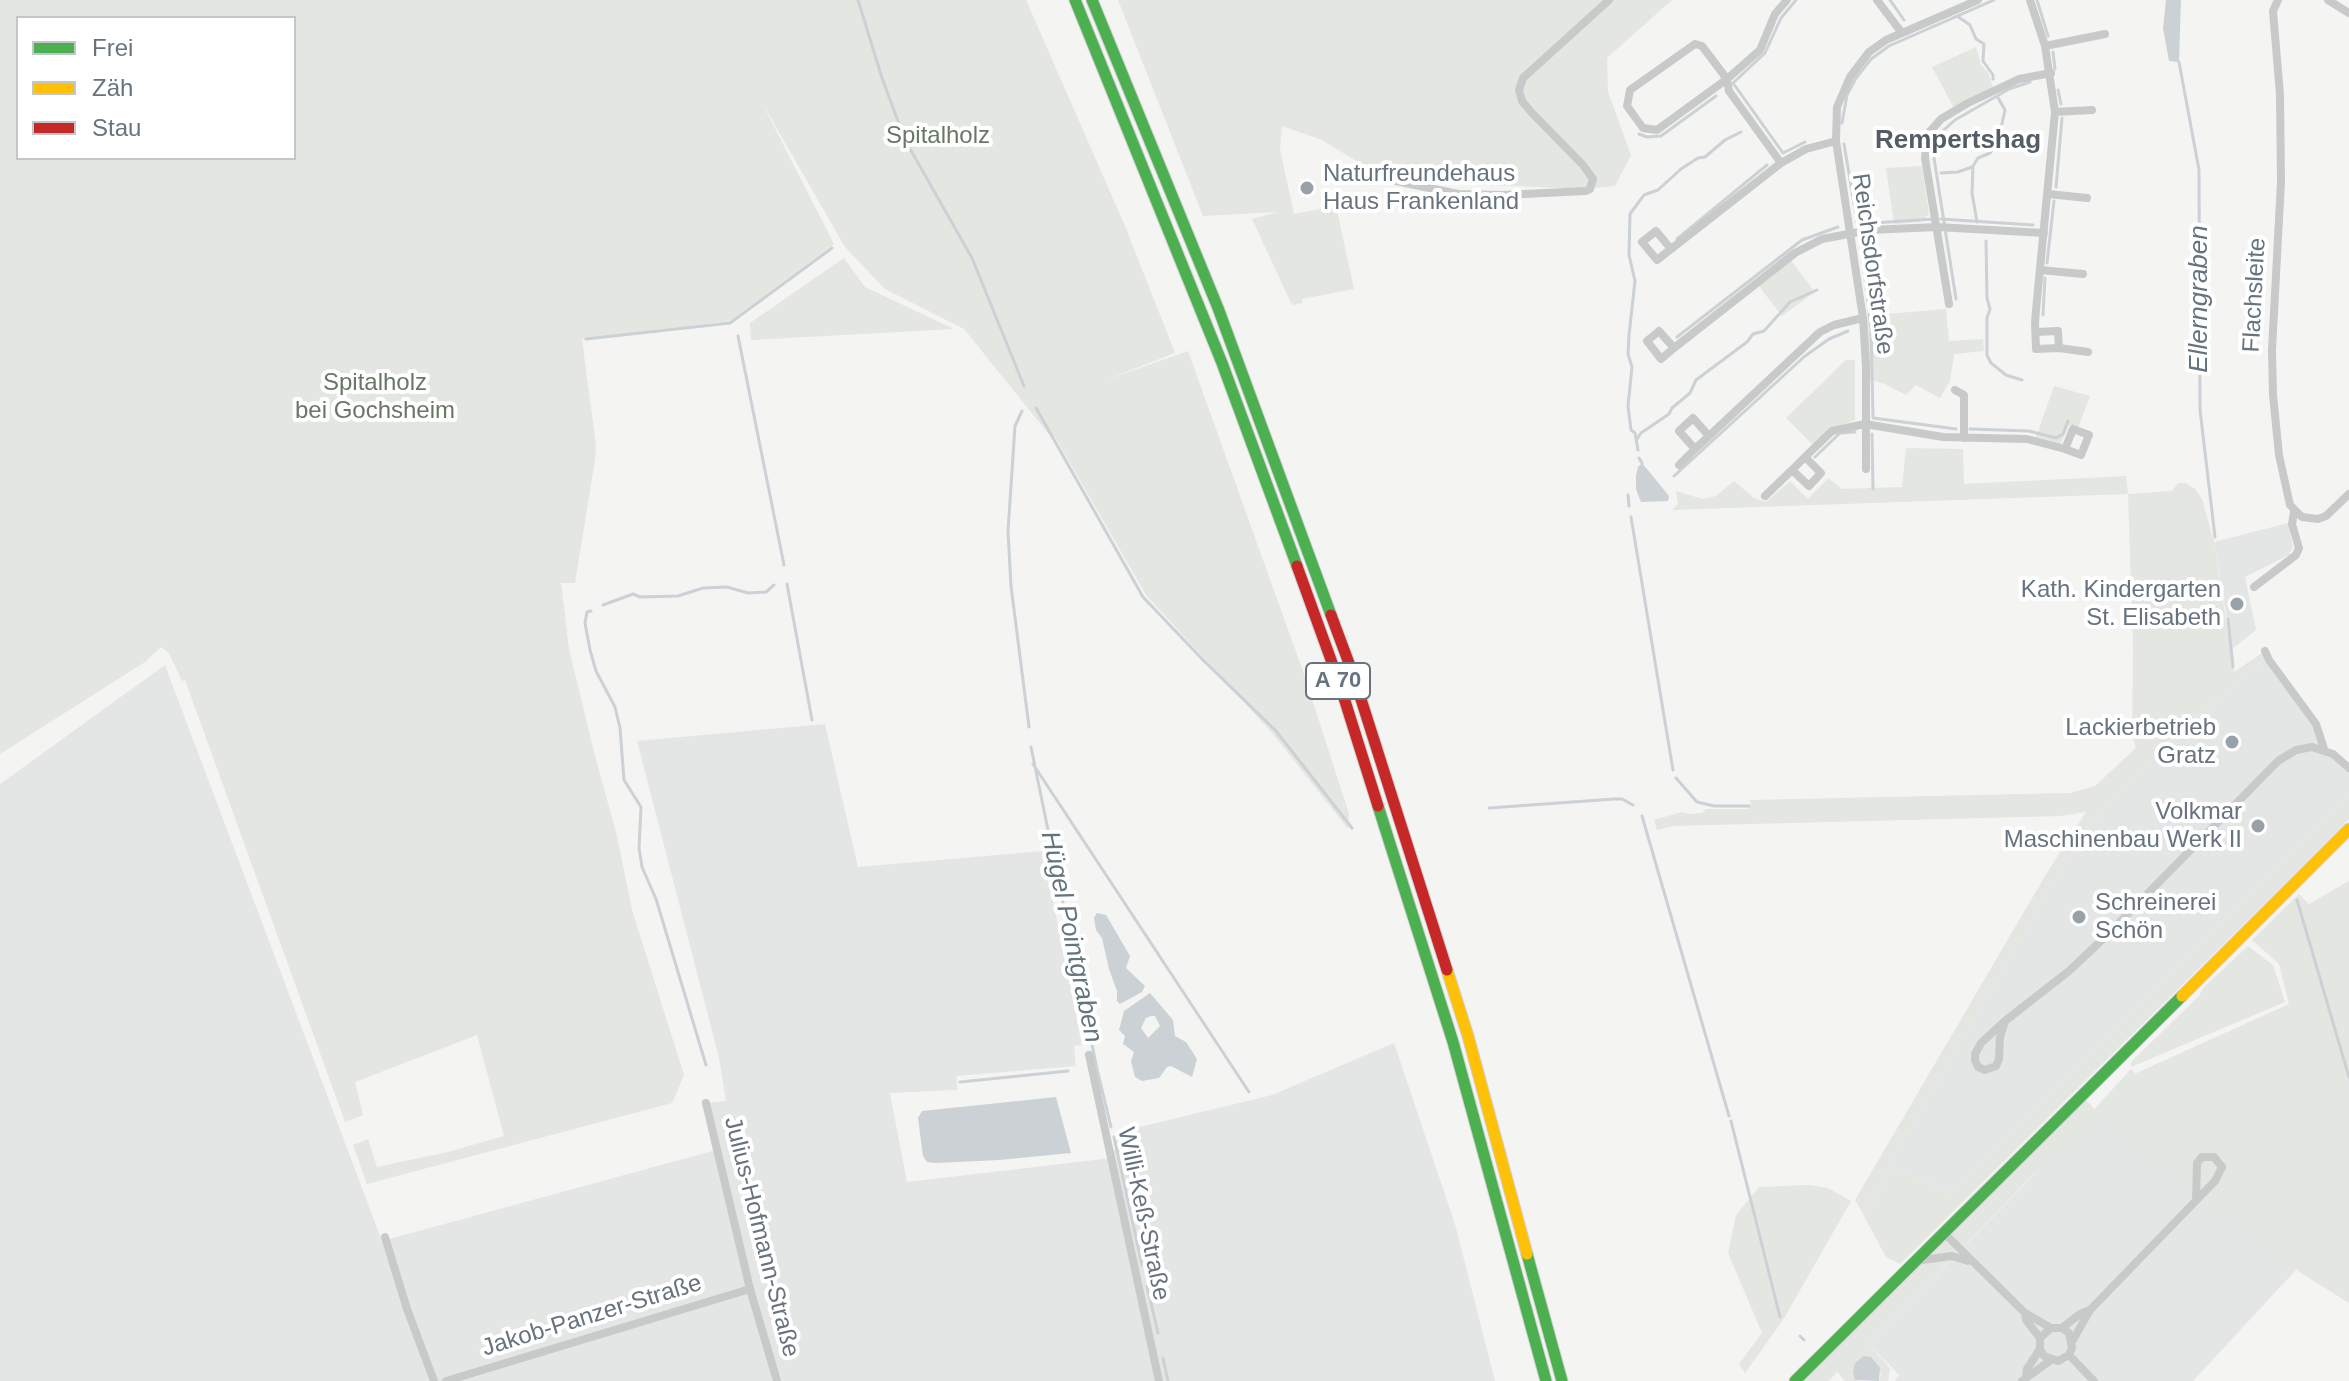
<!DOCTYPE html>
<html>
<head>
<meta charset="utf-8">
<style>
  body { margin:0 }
  #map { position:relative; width:2349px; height:1381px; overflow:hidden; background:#f4f4f3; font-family:Helvetica,sans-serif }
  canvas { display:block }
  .legend { position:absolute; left:16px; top:16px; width:280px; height:144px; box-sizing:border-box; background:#fff; border:2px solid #c2c7cc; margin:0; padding:10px 14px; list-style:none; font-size:24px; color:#677480 }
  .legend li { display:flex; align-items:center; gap:16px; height:40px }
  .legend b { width:40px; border:2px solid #c2c7cc }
</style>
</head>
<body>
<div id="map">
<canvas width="2349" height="1381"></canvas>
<ul class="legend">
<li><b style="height:10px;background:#4caf50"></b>Frei</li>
<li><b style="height:10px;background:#ffc107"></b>Zäh</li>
<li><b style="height:10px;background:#c62828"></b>Stau</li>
</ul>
</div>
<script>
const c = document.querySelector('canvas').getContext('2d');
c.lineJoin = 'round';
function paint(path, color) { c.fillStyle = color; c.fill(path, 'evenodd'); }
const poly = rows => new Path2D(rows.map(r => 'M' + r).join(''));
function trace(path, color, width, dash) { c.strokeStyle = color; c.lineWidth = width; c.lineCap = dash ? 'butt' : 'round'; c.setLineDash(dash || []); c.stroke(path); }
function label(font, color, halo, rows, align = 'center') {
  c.font = font + ' Helvetica,sans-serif'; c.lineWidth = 8; c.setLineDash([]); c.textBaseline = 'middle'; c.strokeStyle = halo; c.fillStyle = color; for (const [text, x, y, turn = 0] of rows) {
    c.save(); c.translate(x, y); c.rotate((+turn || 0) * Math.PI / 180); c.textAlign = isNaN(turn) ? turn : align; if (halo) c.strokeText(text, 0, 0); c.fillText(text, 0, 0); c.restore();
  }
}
const built = poly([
  [2288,523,2293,546,2289,555,2245,577,2256,630,2232,649,2214,542],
  [2267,657,2307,712,2323,750,2349,769,2349,796,1952,1194,1895,1166,1865,1218,1862,1212,2056,877,2093,823,2134,776,2171,739],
  [165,665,382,1241,716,1150,706,1103,726,1101,719,1058,637,741,825,724,858,867,1043,851,1082,1045,1074,1046,1076,1066,957,1076,957,1090,890,1093,907,1182,1112,1158,1119,1132,1272,1095,1394,1043,1455,1224,1495,1381,0,1381,0,784],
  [2131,1069,2303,1249,2295,1271,2193,1381,1895,1381,1899,1375,1869,1344,2033,1176]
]);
const green = poly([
  [0,0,1026,0,1125,226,1175,353,1103,381,1188,351,1304,674,1349,814,1348,829,1273,734,1146,595,1055,437,1052,438,964,329,885,289,845,247,761,101,834,244,730,321,582,339,596,446,595,460,575,583,561,583,569,649,595,756,617,836,632,910,684,1075,672,1103,367,1184,353,1145,368,1139,377,1167,448,1152,504,1136,477,1035,355,1082,363,1115,345,1122,185,680,182,681,169,653,161,647,145,662,0,754],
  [18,18,294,18,294,158,18,158],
  [1118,0,1672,0,1607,58,1608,92,1631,155,1615,186,1580,189,1427,182,1363,165,1322,140,1282,126,1280,149,1294,214,1336,206,1354,289,1302,299,1303,303,1292,305,1252,219,1278,212,1203,216],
  [1976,47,1981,65,1988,72,1994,90,1955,110,1932,67],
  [1922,166,1929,214,1920,222,1894,224,1886,168],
  [844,258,865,287,954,329,751,340,750,323],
  [1790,259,1815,292,1782,316,1758,285],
  [1946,309,1949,341,1983,339,1984,351,1954,354,1950,381,1940,398,1916,385,1906,395,1885,384,1867,379,1863,316],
  [1846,360,1855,360,1855,420,1827,431,1813,445,1786,418],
  [2054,386,2090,396,2078,428,2069,425,2060,446,2035,440],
  [1906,448,1963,449,1964,484,2126,476,2128,494,1672,510,1678,504,1676,491,1702,499,1716,496,1734,481,1754,498,1766,502,1790,481,1808,499,1828,478,1842,489,1902,487],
  [2178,483,2186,483,2195,489,2202,499,2214,542,2234,672,2265,651,2267,657,2171,739,2134,776,2093,823,2056,877,1862,1212,1855,1200,2048,871,2086,812,2061,816,1673,826,1657,830,1654,820,1682,812,1689,814,1702,813,1706,809,1749,809,1751,803,1749,800,2070,793,2095,786,2136,748,2132,735,2133,647,2128,494,2172,491],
  [2349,796,2349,819,2266,902,1900,1264,1886,1257,1865,1218,1895,1166,1952,1194],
  [2349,881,2349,1303,2301,1273,2122,1136,2112,1125,2102,1101,2132,1075,2289,1004,2279,964,2252,940,2299,894,2309,904],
  [2248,946,2273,965,2285,1002,2131,1067,2131,1062,2199,996,2203,988],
  [2081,1096,2091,1105,2102,1121,2081,1133,2032,1176,1869,1344,1890,1368,1888,1381,1879,1381,1882,1373,1856,1381,1845,1381,1837,1372,1829,1381,1795,1381],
  [1809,1185,1828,1188,1851,1201,1783,1320,1745,1373,1739,1364,1762,1333,1728,1253,1736,1215,1759,1187]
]);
const water = poly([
  [2166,0,2181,0,2179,62,2169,61,2163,28],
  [1642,463,1669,496,1668,501,1641,502,1636,489,1636,476,1638,467],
  [1097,913,1106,915,1130,956,1126,968,1145,986,1142,992,1120,1004,1117,1001,1117,991,1109,969,1102,938,1096,930,1094,918],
  [1150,993,1173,1020,1175,1036,1186,1042,1197,1059,1192,1077,1171,1066,1167,1067,1159,1078,1142,1081,1135,1077,1131,1061,1134,1052,1123,1044,1125,1036,1119,1030,1124,1011],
  [1151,1016,1155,1016,1160,1026,1148,1038,1141,1028,1146,1018],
  [1056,1097,1071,1153,999,1160,936,1163,927,1162,923,1156,918,1118,922,1111],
  [1864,1356,1871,1357,1880,1368,1879,1381,1855,1380,1853,1372,1855,1363]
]);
const stream = poly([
  [858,0,882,78,905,140,972,258,1024,386],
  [1796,0,1781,18,1765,53,1733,83,1783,153,1805,142],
  [1890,0,1904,20],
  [2037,0,2048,36],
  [1957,16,1970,25,1976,39,1984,44,1983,61,1993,75,1993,79],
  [2053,52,2055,69],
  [2179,62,2199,170,2200,410,2215,537],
  [2058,90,2061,104],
  [1842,123,1847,95,1856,78,1871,59,1889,46,1994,0],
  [1639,134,1647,137,1661,136,1716,96],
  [2001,138,2003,149,2028,150],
  [1844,144,1861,245,1871,328,1873,418,1956,429],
  [1941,173,1958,172,1972,167],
  [2056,187,2062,118],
  [1941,219,2033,225],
  [1977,222,1972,193,1973,166,1978,158,1990,153,2001,138,2001,128,2005,110,1997,96],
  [1858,224,1934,219],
  [1677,239,1767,165],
  [1986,241,1987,298,1990,309,1987,318,1987,355,1991,363,2006,375,2022,380],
  [2047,263,2054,201],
  [1956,299,1934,158,1937,136,1955,120,2009,89,2030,82],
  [2043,315,2045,278],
  [738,336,784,565],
  [1677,337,1802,240,1838,227],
  [586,339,730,323,832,248],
  [1036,408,1143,597,1204,661,1276,731,1352,828],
  [1022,411,1015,426,1008,531,1011,586,1029,727],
  [1970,429,2029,431,2056,438,2063,434,2068,421],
  [1872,434,1873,489],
  [1637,439,1641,433,1669,414,1672,408,1690,393,1696,380,1747,342,1753,334,1764,331,1790,302,1817,290],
  [1638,450,1635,433,1631,430,1628,406,1632,367,1628,354,1629,335,1635,281,1629,255,1630,214,1644,195,1658,190,1681,169,1698,158,1705,157,1725,140,1741,132],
  [1815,457,1840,433,1855,432],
  [1639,458,1642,463],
  [1674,476,1805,356,1829,339,1848,331],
  [1628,495,1629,506],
  [1631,517,1673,770],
  [787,584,812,720],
  [603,605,633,594,640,597,678,596,703,588,727,587,748,593,766,592,774,585],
  [591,611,587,612,585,623,590,650,596,671,615,707,620,728,624,780,641,807,639,848,642,867,656,899,706,1065],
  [2228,619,2233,667],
  [1031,747,1097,1069,1111,1127],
  [1033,764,1249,1092],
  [1676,778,1697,802,1714,806,1749,806],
  [1489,808,1614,799,1622,799,1633,805],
  [1642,816,1729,1116],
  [2297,900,2349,1077],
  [960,1082,1068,1071],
  [1731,1121,1780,1317],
  [1114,1137,1142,1265],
  [1147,1286,1158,1333],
  [1800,1336,1804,1340],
  [1163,1358,1168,1381]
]);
const street = poly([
  [1877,0,1902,33],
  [2030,0,2045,46,2055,112,2036,310,2035,323,2036,349,2059,348,2058,331,2036,332],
  [2278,0,2273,11,2280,95,2281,182,2272,350,2273,395,2279,455,2290,505,2302,517,2318,519,2326,516,2349,494],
  [2328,0,2349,13],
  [1695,44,1702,46,1727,79,1657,130,1643,128,1627,106,1630,90,1695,44],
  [2045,46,2105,34],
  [2055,112,2092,110],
  [1781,163,1729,91,1727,79,1760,50,1775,14,1787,0],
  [1356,171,1372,176,1458,194,1503,195,1586,191,1590,189,1593,179,1583,165,1532,113,1522,101,1519,90,1523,78,1609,0],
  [2048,194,2087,198],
  [1671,249,1656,231,1642,242,1657,260,1781,163,1806,149,1836,141],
  [2040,270,2083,274],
  [1949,304,1925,158,1927,135,1941,119,1968,103,2019,79,2051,73],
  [1659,331,1674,348,1661,359,1647,341,1659,331],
  [1674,348,1795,253,1822,239,1869,230,1937,227,2044,233],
  [2059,348,2088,352],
  [1955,390,1964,395,1964,438],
  [1693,418,1709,436,1695,449,1679,431,1693,418],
  [2073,429,2089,435,2081,455,2065,449,2073,429],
  [1709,436,1820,332,1834,325,1863,318],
  [1805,457,1821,473,1809,486,1792,470,1805,457,1832,431,1865,424,1943,437,2027,439,2065,449],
  [1679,465,1695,449],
  [1866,469,1866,367,1863,318,1836,141,1837,107,1850,77,1869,52,1886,40,1978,0],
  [1765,496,1792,470],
  [2254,587,2296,555,2299,548,2292,524,2294,512],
  [2265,651,2269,660,2316,724,2324,749],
  [2005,1021,2000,1037,1999,1059,1996,1066,1985,1070,1978,1067,1975,1060,1975,1054,1981,1043,2005,1021,2069,971,2103,939,2278,761,2296,750,2312,747,2333,754,2349,768],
  [1089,1055,1159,1381],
  [706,1103,750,1289,777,1381],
  [1943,1232,2025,1313,2051,1328],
  [385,1237,407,1309,434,1381],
  [1915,1261,1952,1256,1968,1261],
  [2025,1313,2026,1320,2040,1338,2040,1349,2044,1356,2058,1361,2069,1355,2072,1348,2069,1333,2062,1328,2051,1328,2040,1338],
  [2062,1328,2080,1314,2090,1310],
  [2073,1340,2090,1310,2215,1181,2222,1167,2214,1157,2202,1157,2197,1163,2196,1200],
  [2069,1355,2094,1381],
  [2026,1377,2027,1369,2040,1349],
  [446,1381,750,1289],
  [2022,1381,2051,1360]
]);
const fast = poly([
  [1075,0,1222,363,1297,566],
  [1092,0,1218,308,1331,615],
  [1378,806,1453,1042,1546,1381],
  [1527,1254,1562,1381],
  [1795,1381,2182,996]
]);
const slow = poly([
  [1447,970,1468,1036,1527,1254],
  [2182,996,2349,829]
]);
const jam = poly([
  [1297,566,1339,682,1378,806],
  [1331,615,1353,674,1447,970]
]);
const markers = [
  [1307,188,8,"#98a1a8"],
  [2237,604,8,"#98a1a8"],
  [2232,742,8,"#98a1a8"],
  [2258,826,8,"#98a1a8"],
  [2079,917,8,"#98a1a8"]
];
const shields = [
  [1338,681,64]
];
const shieldNames = [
  ["A 70",1338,681]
];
const parkNames = [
  ["Spitalholz",938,136],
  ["Spitalholz",375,383],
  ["bei Gochsheim",375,411]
];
const poiNames = [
  ["Naturfreundehaus",1323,174,"left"],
  ["Haus Frankenland",1323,202,"left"],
  ["Kath. Kindergarten",2221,590],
  ["St. Elisabeth",2221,618],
  ["Lackierbetrieb",2216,728],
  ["Gratz",2216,756],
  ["Volkmar",2242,812],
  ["Maschinenbau Werk II",2242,840],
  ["Schreinerei",2095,903,"left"],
  ["Schön",2095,931,"left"]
];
const streetNames = [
  ["Reichsdorfstraße",1872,264,82],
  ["Flachsleite",2255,295,-87],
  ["Willi-Keß-Straße",1143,1214,78],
  ["Julius-Hofmann-Straße",761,1237,76],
  ["Jakob-Panzer-Straße",592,1316,-17]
];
const neighbourhoodNames = [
  ["Rempertshag",1958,141]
];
const waterNames = [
  ["Ellerngraben",2200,299,-90],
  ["Hügel Pointgraben",1071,937,78]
];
paint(built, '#e4e6e5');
paint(green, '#e4e6e1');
paint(water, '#cbd1d4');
trace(stream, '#cbd1d4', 3);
trace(fast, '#d0d0d1', 13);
trace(slow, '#d0d0d1', 13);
trace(jam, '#d0d0d1', 13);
trace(street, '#c8caca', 8);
trace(fast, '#4caf50', 11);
trace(slow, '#ffc107', 11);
trace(jam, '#c62828', 11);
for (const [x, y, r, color] of markers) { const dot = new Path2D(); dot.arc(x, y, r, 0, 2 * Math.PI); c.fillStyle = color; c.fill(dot); trace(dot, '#fff', 3); }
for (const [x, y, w] of shields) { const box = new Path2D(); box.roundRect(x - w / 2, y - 18, w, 36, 6); c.fillStyle = '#fff'; c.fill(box); trace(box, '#677480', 2); }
label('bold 22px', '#677480', null, shieldNames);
label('24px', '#687865', '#fff', parkNames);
label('24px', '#677480', '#fff', poiNames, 'right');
label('24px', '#677480', '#fff', streetNames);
label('bold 26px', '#545d66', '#fff', neighbourhoodNames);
label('italic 26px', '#63747d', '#fff', waterNames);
</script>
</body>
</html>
